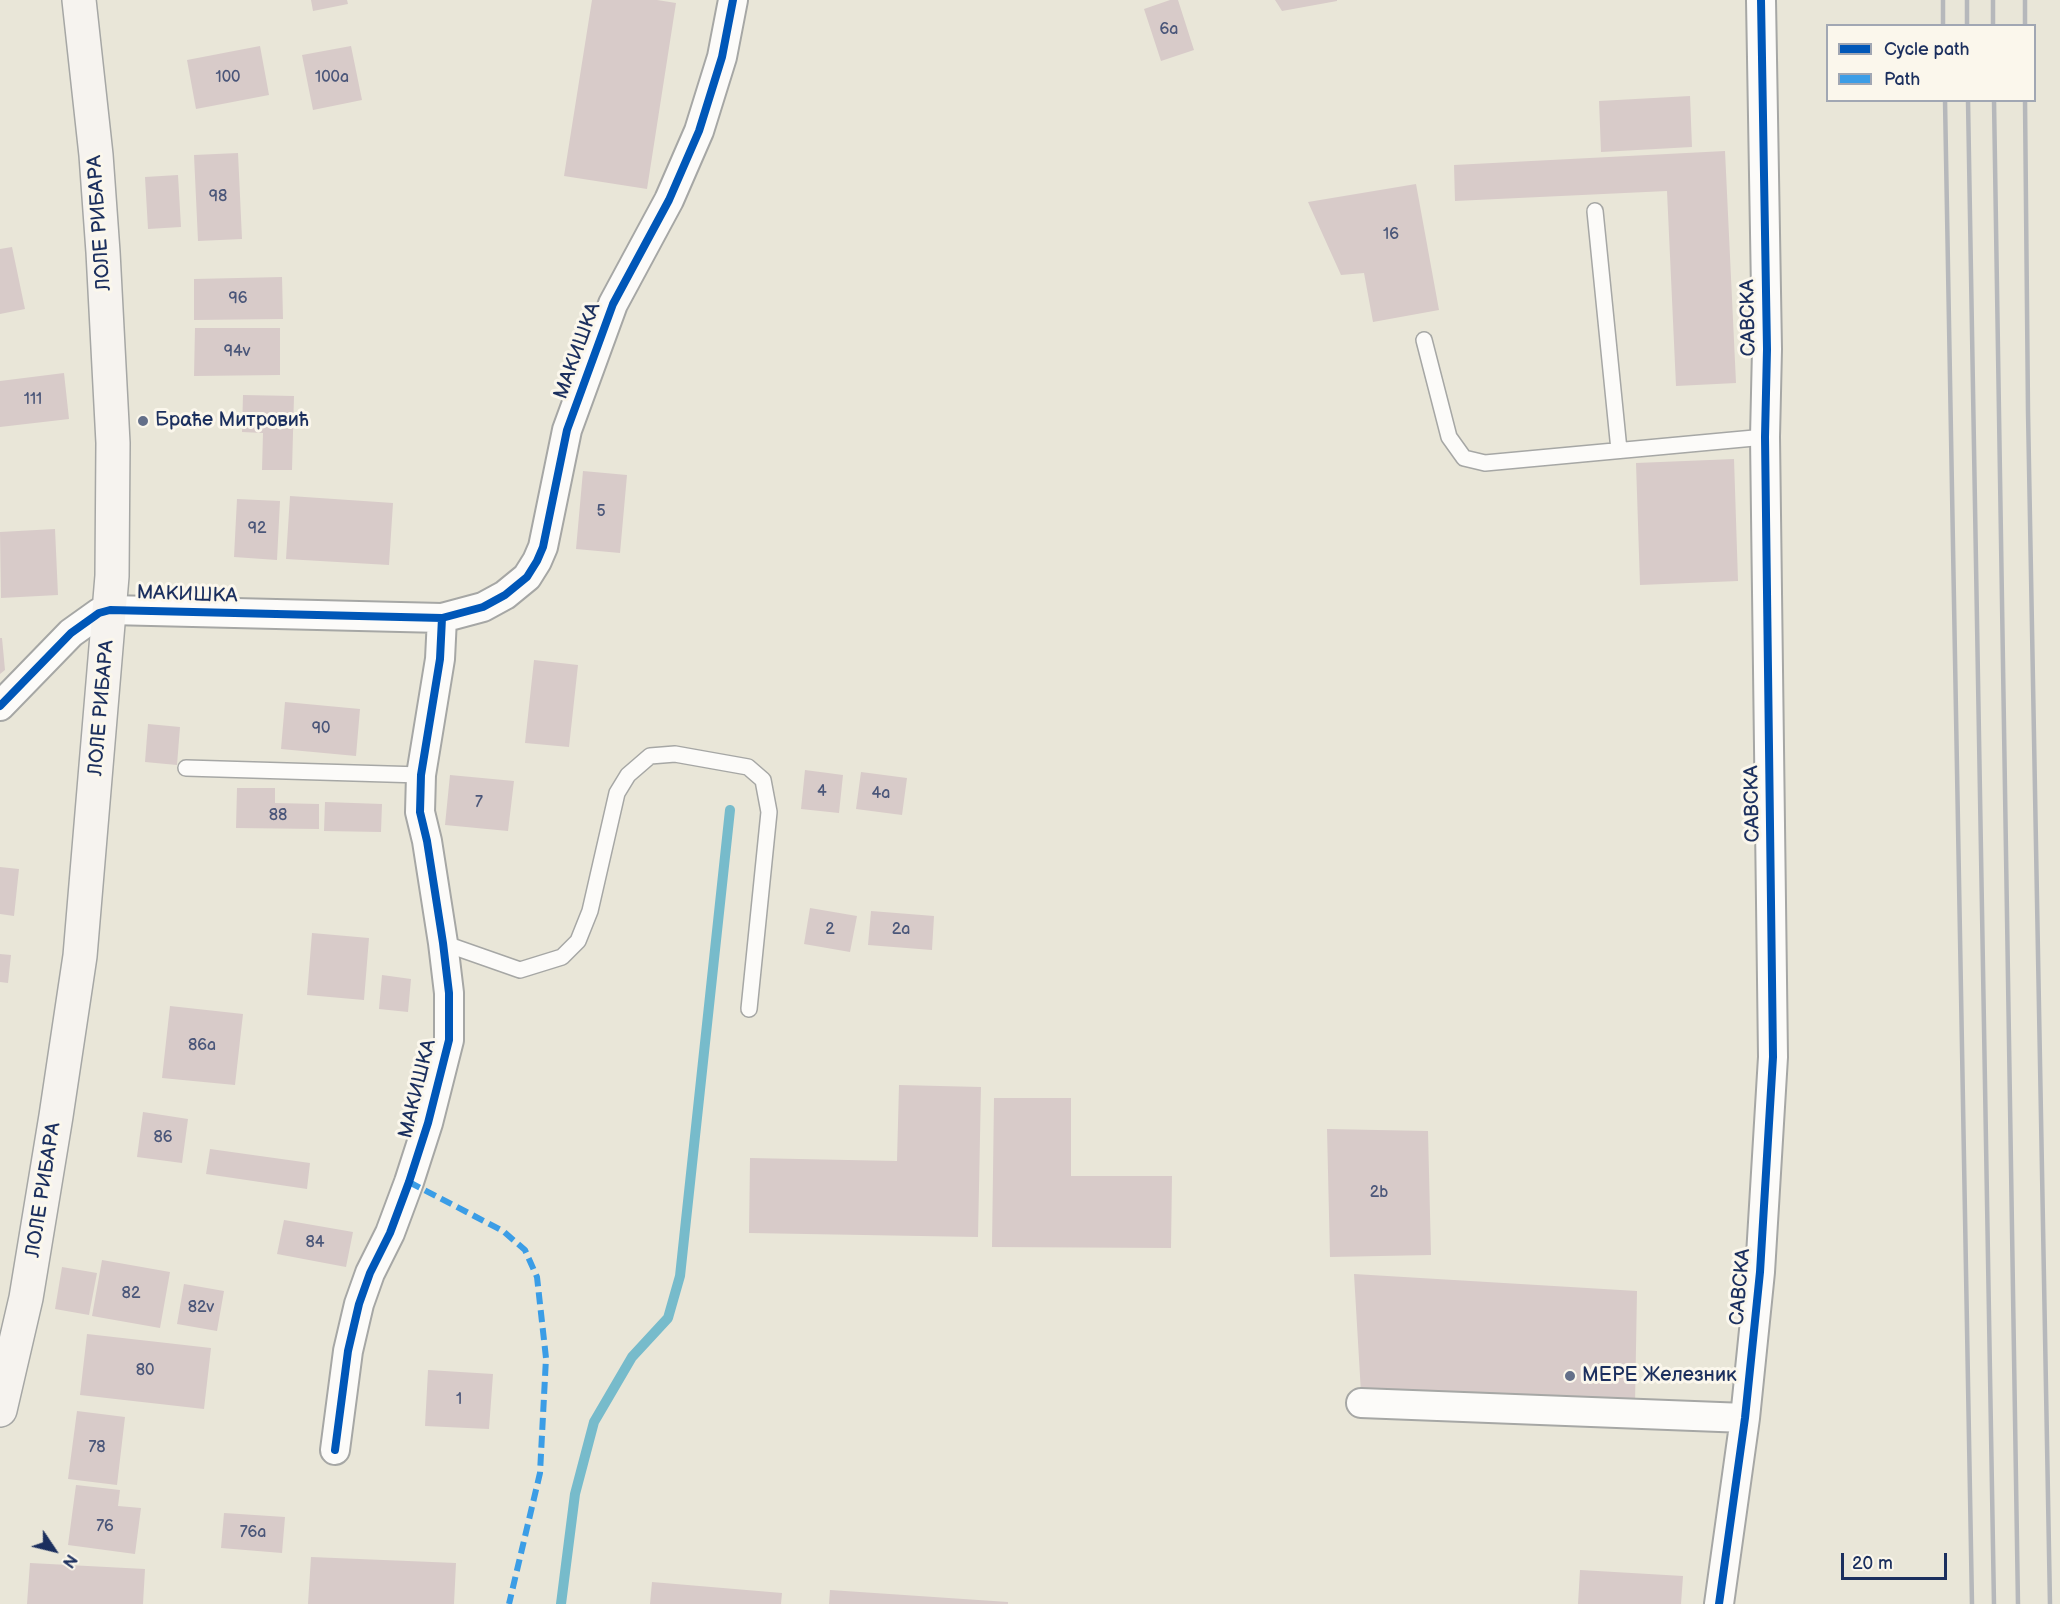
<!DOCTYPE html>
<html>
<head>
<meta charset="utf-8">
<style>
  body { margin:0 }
  #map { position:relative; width:2060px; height:1604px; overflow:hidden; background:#e9e6d8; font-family:"Balsamiq Sans",sans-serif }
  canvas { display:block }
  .legend { position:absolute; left:1826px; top:24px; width:210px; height:78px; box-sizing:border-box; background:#fbf7ec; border:2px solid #a1a7b3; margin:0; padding:8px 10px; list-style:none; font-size:18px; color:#1b2f5e }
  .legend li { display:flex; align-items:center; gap:12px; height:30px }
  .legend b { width:30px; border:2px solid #a1a7b3 }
  .north { position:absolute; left:24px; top:1520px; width:60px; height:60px; -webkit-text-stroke:4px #fbf7ec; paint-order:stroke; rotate:125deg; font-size:16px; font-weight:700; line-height:24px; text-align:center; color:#1b2f5e }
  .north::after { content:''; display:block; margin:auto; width:21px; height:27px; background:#1b2f5e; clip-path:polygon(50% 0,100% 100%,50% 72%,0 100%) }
  .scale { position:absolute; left:1841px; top:1553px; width:106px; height:27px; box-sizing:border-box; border:3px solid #1b2f5e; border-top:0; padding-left:8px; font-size:18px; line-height:21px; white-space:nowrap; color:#1b2f5e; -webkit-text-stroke:4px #fbf7ec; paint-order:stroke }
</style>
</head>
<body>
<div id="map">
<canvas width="2060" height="1604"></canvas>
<ul class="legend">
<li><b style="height:8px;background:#0057b8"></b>Cycle path</li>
<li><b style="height:8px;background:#3b9de6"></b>Path</li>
</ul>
<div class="north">N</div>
<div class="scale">20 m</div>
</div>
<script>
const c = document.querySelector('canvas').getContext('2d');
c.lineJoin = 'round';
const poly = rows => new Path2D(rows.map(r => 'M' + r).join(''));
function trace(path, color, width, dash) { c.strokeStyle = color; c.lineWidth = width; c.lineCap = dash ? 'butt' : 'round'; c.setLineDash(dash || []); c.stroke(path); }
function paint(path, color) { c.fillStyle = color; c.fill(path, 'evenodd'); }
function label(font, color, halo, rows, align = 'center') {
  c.font = font + ' "Balsamiq Sans",sans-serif'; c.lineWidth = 6; c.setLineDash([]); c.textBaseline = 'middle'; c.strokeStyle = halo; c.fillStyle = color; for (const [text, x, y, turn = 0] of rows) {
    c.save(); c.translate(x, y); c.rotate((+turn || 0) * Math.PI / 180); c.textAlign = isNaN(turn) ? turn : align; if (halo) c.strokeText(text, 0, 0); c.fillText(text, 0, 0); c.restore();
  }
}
const stream = poly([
  [561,1604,575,1494,594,1422,632,1357,668,1318,680,1276,730,810]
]);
const building = poly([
  [311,0,347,0,348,4,313,11],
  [592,0,657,0,676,3,647,189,564,176],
  [1170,0,1178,0,1194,50,1161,61,1144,9],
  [1275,0,1337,0,1337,1,1282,11],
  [260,46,269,95,196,109,187,60],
  [351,46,362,100,313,110,302,55],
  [1690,96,1692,147,1601,152,1599,101],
  [1725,151,1736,383,1676,386,1667,191,1455,201,1454,165],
  [238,153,242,239,198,241,194,155],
  [178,175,181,227,148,229,145,177],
  [1416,184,1439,310,1373,322,1364,273,1341,275,1308,202],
  [12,247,25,309,0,314,0,249],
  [282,277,283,319,194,320,194,279],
  [195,328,280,328,280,375,194,376],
  [64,373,69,419,0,427,0,381],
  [243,395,294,396,292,470,262,470,263,433,242,432],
  [1734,459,1738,581,1640,585,1636,463],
  [583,471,627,475,620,553,576,549],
  [290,496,393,503,389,565,286,559],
  [237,499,280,501,277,560,234,557],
  [55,529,58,595,1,598,0,532],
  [0,638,2,638,5,670,0,674],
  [534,660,578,665,569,747,525,743],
  [285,702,360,709,356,756,281,749],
  [148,724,180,727,177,765,145,762],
  [805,770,843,775,839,813,801,809],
  [861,772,907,778,902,815,856,809],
  [450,775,514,781,508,831,445,825],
  [237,788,275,788,275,803,319,804,319,829,236,828],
  [325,802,382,804,381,832,324,831],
  [0,867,19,869,14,916,0,914],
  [810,908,857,916,850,952,804,944],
  [871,911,934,916,932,950,868,945],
  [312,933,369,938,364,1000,307,995],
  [0,954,11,955,8,983,0,982],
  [382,975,411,979,408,1012,379,1009],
  [170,1006,243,1014,235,1085,162,1078],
  [899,1085,981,1087,978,1237,749,1233,750,1158,897,1161],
  [994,1098,1071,1098,1071,1176,1172,1176,1171,1248,992,1247],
  [143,1112,188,1119,182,1163,137,1157],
  [1327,1129,1428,1131,1431,1255,1330,1257],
  [210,1149,310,1163,307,1189,206,1174],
  [284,1220,353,1232,346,1267,277,1254],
  [102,1260,170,1272,160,1328,92,1316],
  [62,1267,97,1273,89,1315,55,1309],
  [1354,1274,1637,1291,1635,1405,1361,1393],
  [184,1284,224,1291,217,1331,177,1324],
  [87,1334,211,1348,204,1409,80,1395],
  [428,1370,493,1374,489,1429,425,1426],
  [77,1411,125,1417,117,1485,68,1479],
  [76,1485,120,1490,118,1506,141,1508,135,1554,68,1545],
  [224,1513,285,1517,282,1553,221,1548],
  [311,1557,456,1563,454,1604,308,1604],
  [30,1563,145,1569,143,1604,27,1604],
  [1580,1570,1683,1576,1681,1604,1578,1604],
  [652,1582,782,1593,781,1604,650,1604],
  [830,1590,1008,1602,1008,1604,829,1604]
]);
const service = poly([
  [1595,211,1619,450],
  [1424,340,1449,437,1464,458,1485,463,1765,437],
  [186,768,421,775],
  [443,943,520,970,562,957,578,941,590,911,617,793,628,775,650,756,675,754,748,767,763,780,769,812,749,1009]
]);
const minor = poly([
  [0,706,71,633,99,613,110,610,442,618,483,607,505,595,527,577,537,561,543,547,567,430,613,304,669,200,699,131,722,57,733,0],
  [1361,1403,1745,1418],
  [335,1450,348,1351,359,1304,370,1273,390,1233,409,1182,428,1123,449,1040,449,993,443,943,427,841,420,812,421,775,440,659,442,618],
  [1719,1604,1745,1418,1760,1272,1773,1057,1765,437,1767,349,1761,0]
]);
const secondary = poly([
  [0,1410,26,1298,56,1116,80,956,112,576,113,443,103,252,96,155,79,0]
]);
const rail = poly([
  [1943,0,1943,26],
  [1967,0,1967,26],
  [1993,0,1993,26],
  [2025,0,2025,26],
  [1945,100,1972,1604],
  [1968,100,1994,1604],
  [1994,100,2018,1604],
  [2025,100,2028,411,2050,1604]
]);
const quiet = poly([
  [409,1182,503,1231,525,1250,537,1277,546,1358,540,1473,509,1604]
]);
const cycleway = poly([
  [0,706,71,633,99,613,110,610,442,618,483,607,505,595,527,577,537,561,543,547,567,430,613,304,669,200,699,131,722,57,733,0],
  [335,1450,348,1351,359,1304,370,1273,390,1233,409,1182,428,1123,449,1040,449,993,443,943,427,841,420,812,421,775,440,659,442,618],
  [1719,1604,1745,1418,1760,1272,1773,1057,1765,437,1767,349,1761,0]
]);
const markers = [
  [143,421,6,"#636f89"],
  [1570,1376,6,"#636f89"]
];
const numberNames = [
  ["6a",1169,30],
  ["100",228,78],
  ["100a",332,78],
  ["98",218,197],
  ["16",1391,235],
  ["96",238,299],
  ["94v",237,352],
  ["111",33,400],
  ["5",601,512],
  ["92",257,529],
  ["90",321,729],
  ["4",822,792],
  ["4a",881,794],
  ["7",479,803],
  ["88",278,816],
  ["2",830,930],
  ["2a",901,930],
  ["86a",202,1046],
  ["86",163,1138],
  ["2b",1379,1193],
  ["84",315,1243],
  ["82",131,1294],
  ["82v",201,1308],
  ["80",145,1371],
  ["1",459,1400],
  ["78",97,1448],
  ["76",105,1527],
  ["76a",253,1533]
];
const streetNames = [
  ["ЛОЛЕ РИБАРА",100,223,-94],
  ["САВСКА",1749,318,-91],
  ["МАКИШКА",578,351,-70],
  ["МАКИШКА",187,595,2],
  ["ЛОЛЕ РИБАРА",102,708,-85],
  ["САВСКА",1753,804,-91],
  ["МАКИШКА",418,1089,-76],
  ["ЛОЛЕ РИБАРА",44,1190,-81],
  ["САВСКА",1741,1287,-85]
];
const poiNames = [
  ["Браће Митровић",155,421],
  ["МЕРЕ Железник",1582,1376]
];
trace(stream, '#77bbcb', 10);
paint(building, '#d8cbc9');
trace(service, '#a6a7a5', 18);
trace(minor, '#a6a7a5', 32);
trace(secondary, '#a6a7a5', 36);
trace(service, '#fcfbf9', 15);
trace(minor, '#fcfbf9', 28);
trace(secondary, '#f6f3ef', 33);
trace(rail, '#b6b8bb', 4.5);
trace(quiet, '#3b9de6', 6, [12, 6]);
trace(cycleway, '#0057b8', 8);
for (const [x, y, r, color] of markers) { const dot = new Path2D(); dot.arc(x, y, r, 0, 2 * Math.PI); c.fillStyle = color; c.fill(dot); trace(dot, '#fbf7ec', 2); }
label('16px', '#4a5679', null, numberNames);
label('20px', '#1b2f5e', '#fbf7ec', streetNames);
label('20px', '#1b2f5e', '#fbf7ec', poiNames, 'left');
</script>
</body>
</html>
